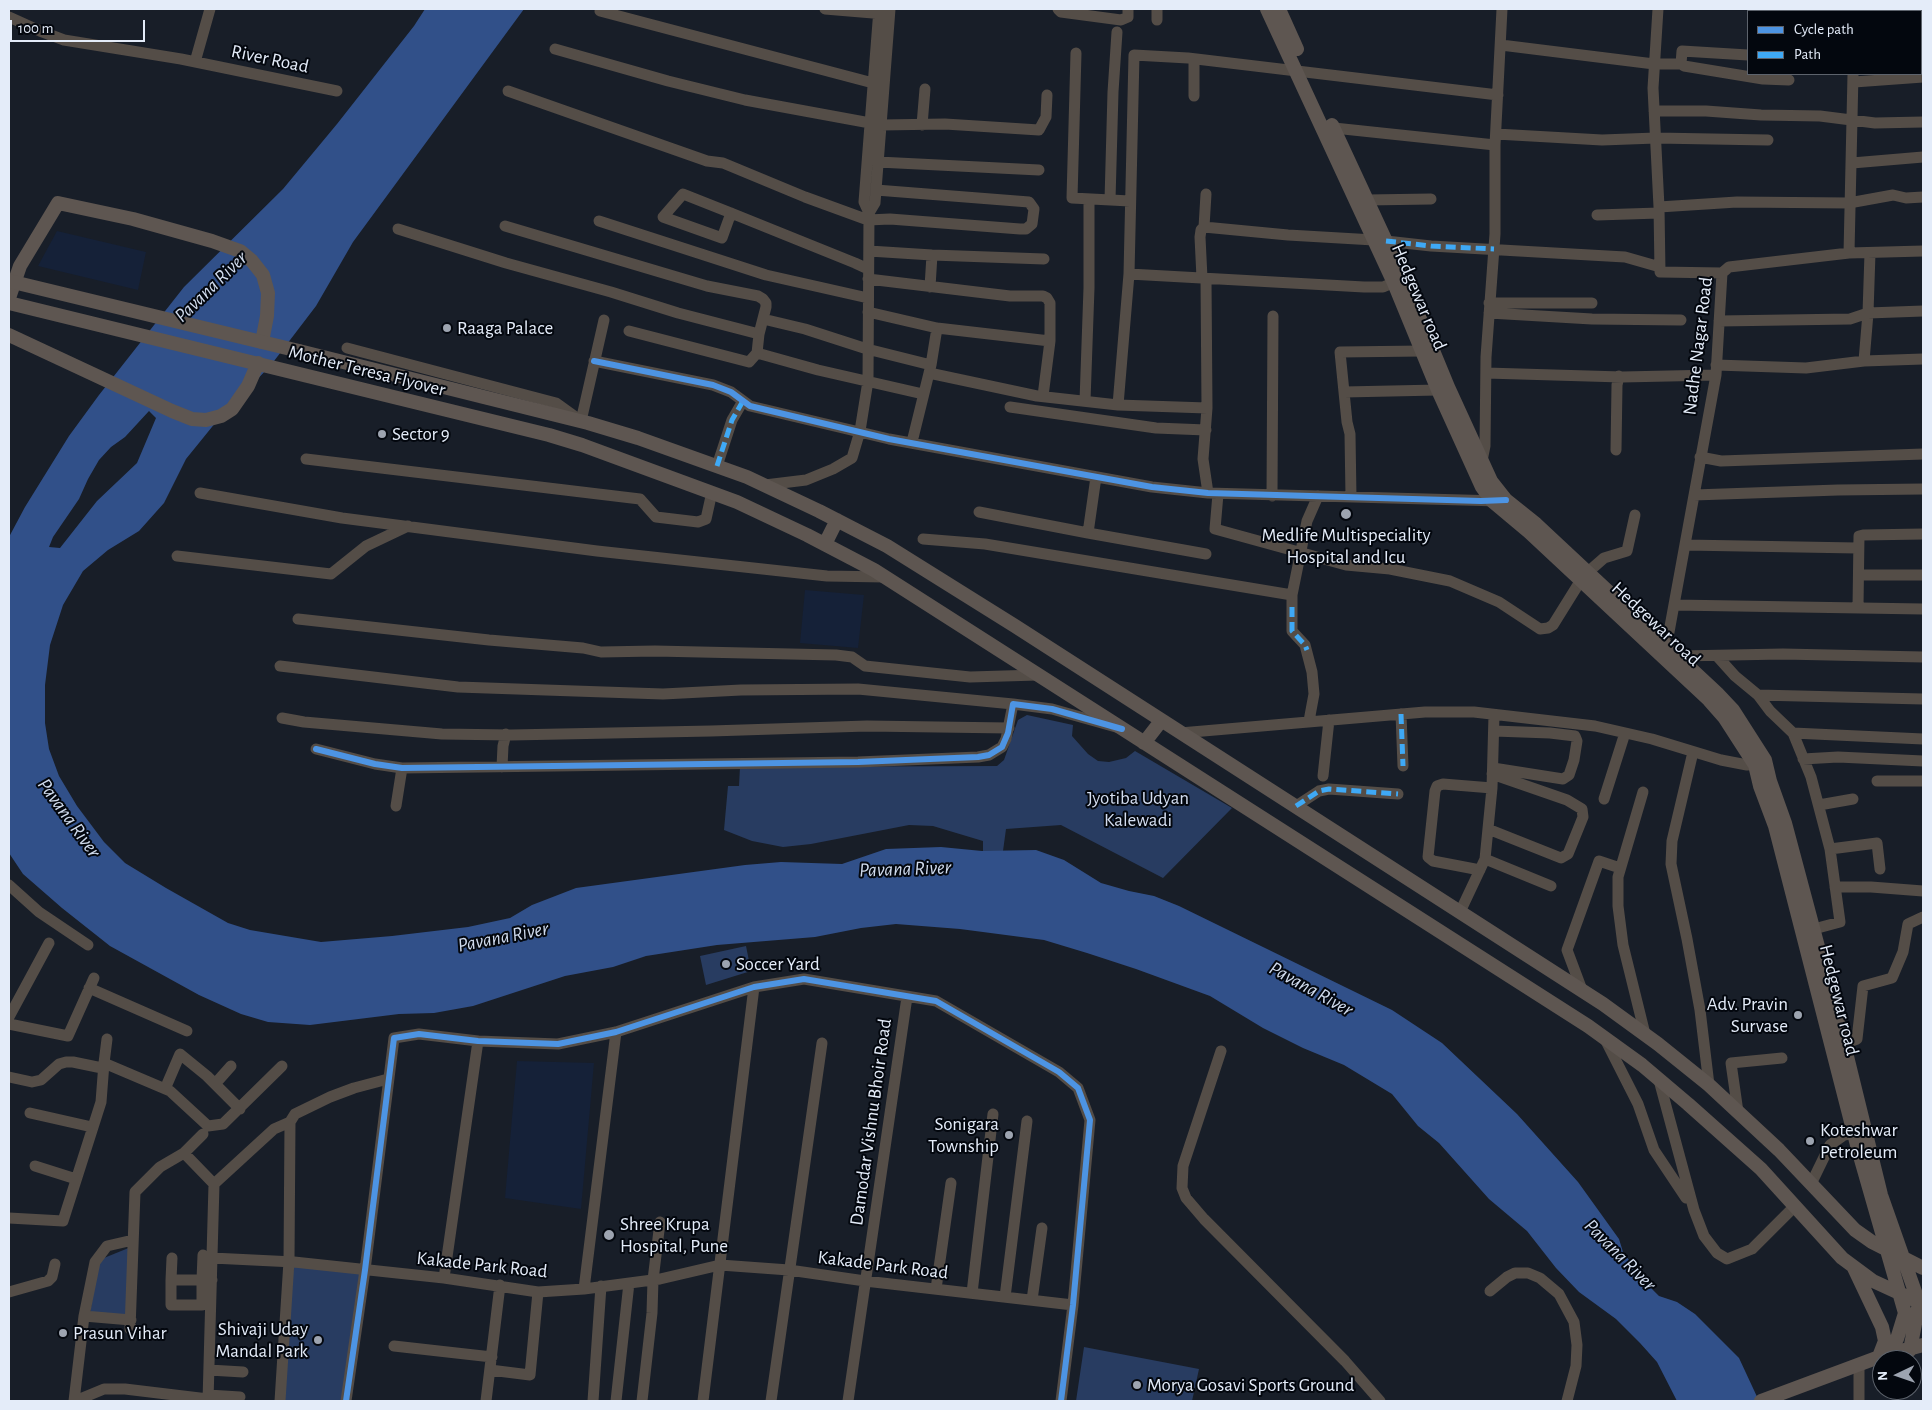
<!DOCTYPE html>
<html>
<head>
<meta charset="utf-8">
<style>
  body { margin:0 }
  #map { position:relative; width:1932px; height:1410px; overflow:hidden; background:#181e28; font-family:"Alegreya Sans",sans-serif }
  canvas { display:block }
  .frame { position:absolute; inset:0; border:10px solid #e4ecf9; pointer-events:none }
  .legend { position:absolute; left:1747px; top:10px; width:175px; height:65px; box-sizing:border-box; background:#03070e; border:1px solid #5d636c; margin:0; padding:6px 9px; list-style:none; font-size:15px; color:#e4ecf9 }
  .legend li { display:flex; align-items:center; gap:10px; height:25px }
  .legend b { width:25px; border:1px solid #5d636c }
  .north { position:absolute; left:1872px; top:1350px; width:50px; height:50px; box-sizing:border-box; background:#03070e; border:1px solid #5d636c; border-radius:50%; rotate:267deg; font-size:14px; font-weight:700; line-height:20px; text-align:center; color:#e4ecf9 }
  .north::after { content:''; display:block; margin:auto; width:18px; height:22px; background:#9da4b0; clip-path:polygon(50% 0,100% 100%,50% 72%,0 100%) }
  .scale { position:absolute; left:10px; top:20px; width:135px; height:22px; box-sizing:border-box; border:2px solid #e4ecf9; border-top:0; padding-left:6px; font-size:15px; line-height:18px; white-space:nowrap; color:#e4ecf9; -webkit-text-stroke:4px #03070e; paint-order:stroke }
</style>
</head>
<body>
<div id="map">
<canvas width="1932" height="1410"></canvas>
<div class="frame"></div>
<ul class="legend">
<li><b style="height:6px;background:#4d94e3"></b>Cycle path</li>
<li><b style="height:6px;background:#3fa9f5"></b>Path</li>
</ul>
<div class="north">N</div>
<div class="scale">100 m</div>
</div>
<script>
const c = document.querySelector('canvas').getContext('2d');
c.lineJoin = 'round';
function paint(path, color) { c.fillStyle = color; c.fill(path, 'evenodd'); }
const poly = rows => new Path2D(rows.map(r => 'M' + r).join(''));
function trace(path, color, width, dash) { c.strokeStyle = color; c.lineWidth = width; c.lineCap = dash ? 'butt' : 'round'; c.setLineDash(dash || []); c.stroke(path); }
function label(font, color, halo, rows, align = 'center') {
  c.font = font + ' "Alegreya Sans",sans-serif'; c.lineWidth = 4; c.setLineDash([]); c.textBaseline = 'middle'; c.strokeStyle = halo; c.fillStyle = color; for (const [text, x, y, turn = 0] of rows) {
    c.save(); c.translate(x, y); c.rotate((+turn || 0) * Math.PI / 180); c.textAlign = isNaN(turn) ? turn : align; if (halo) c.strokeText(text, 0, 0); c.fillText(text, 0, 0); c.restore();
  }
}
const built = poly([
  [57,231,146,252,138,290,38,266],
  [805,590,864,595,858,648,800,643],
  [517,1061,594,1063,581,1209,505,1198]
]);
const green = poly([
  [1027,715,1073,725,1072,736,1088,754,1098,761,1109,762,1126,758,1135,751,1232,808,1163,878,1061,825,1006,829,1003,851,983,851,983,841,933,826,909,825,811,844,783,847,752,841,724,830,728,786,739,786,740,767,997,766,1004,760,1018,720],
  [746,946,751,971,706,985,700,956],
  [131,1247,127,1323,90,1313,99,1260],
  [294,1262,365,1270,346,1401,280,1401],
  [1084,1347,1199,1369,1192,1401,1076,1401]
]);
const water = poly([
  [425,9,524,9,353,242,316,306,271,365,216,422,186,459,164,503,139,531,108,550,83,571,63,605,50,645,45,685,45,723,49,749,59,776,77,806,104,842,125,863,166,888,228,923,250,930,321,942,392,936,468,927,510,918,532,905,576,888,745,865,781,862,842,864,886,849,941,847,982,851,1036,850,1064,860,1101,883,1129,891,1154,896,1179,906,1392,1010,1442,1043,1517,1114,1578,1182,1619,1239,1623,1252,1645,1282,1659,1296,1677,1302,1695,1314,1739,1358,1759,1401,1677,1401,1657,1362,1640,1343,1616,1319,1579,1292,1556,1268,1527,1231,1489,1199,1439,1143,1418,1126,1392,1094,1344,1065,1303,1048,1263,1028,1210,996,1136,969,1087,953,1044,940,960,929,896,924,861,928,815,937,717,945,646,956,613,967,565,976,473,1006,434,1013,399,1014,310,1025,268,1022,241,1014,199,995,110,946,62,908,23,874,9,853,9,537,25,507,69,436,99,395,184,287,283,189,337,124,414,26],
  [149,411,156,418,137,463,97,501,60,548,49,547,53,537,79,499,88,479,99,460,111,447,125,437]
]);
const minor = poly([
  [825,9,885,14],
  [1058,9,1061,12,1121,20,1128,17,1128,9],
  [1658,9,1653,88,1659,207,1660,272,1722,273],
  [1850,9,1850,11],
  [600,11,873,83],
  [9,17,40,31,64,40,181,59,337,91],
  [1157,20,1157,9],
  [1501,45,1654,64,1681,64,1684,66,1763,79,1789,80],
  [555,49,668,81,745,100,881,125,945,124,1039,130,1046,117,1047,95],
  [1076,53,1072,198,1130,201],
  [195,62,210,9],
  [1681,64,1682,51,1748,55],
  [1854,82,1923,77],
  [508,91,707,161,723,163,805,197,868,220,890,219,1020,229,1026,229,1032,224,1034,209,1029,202,876,190],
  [1194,96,1194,59],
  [1654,111,1706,111,1761,115,1820,116,1875,123,1923,122],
  [922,125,925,89],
  [1334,128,1495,145],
  [1496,134,1602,140,1656,138,1768,140],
  [878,162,1039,170],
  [1852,163,1923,157],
  [1110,200,1113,92,1117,32],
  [1367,200,1431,199],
  [1659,207,1737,202,1849,203,1893,195,1906,198,1923,197],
  [731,213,722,238,663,217,683,194,731,213,855,263,868,269],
  [869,213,875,203,890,9],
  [1597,215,1659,213],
  [599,221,766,275,868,298],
  [505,226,707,286,758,296,763,299,766,303,766,307,759,334,757,353,749,362,629,331],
  [1204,227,1206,194],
  [398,229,506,263,611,292,678,313,759,334],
  [1386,241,1431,246,1625,257,1660,267],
  [869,251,932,255,1044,259],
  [1849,253,1853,74],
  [1129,274,1364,287,1383,287,1402,279],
  [1202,278,1200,237,1201,230,1204,227,1288,235,1374,240],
  [868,279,1010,296,1043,296,1047,298,1050,303,1050,341,1043,396],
  [1206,279,1207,408,1203,459,1208,493],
  [930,287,932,255],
  [1489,303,1592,303],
  [868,312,937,328,1050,341],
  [1489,313,1592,319,1681,320],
  [763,319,805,329,867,349,931,365],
  [1719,321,1850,319,1868,313,1923,311],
  [347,348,556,403,581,421,604,320],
  [757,353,818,370,923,394],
  [594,361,713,385,731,392,750,406,889,439,1152,487,1208,493,1499,501],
  [1864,361,1868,313,1870,253],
  [1716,365,1806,368,1864,361,1923,359],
  [929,373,1037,396,1118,405,1207,408],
  [1486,373,1622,377,1716,375],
  [1344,392,1438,390,1445,388],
  [1085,401,1089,288,1089,199],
  [1118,405,1129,274,1134,55,1188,58,1498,95],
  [1010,407,1156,428,1206,430],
  [912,442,931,365,937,328],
  [1616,450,1617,385,1619,376],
  [1700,457,1721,461,1923,454],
  [306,459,640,499,656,517,698,522,706,519,712,492],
  [1480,462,1482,461,1485,446,1486,357,1495,234,1495,145,1502,9],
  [717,466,732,420,743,401],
  [765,485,806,480,833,469,852,458,860,431,868,381,869,213,864,202,879,9],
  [200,493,342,518,597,551,827,576,885,577],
  [1218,494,1215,529,1346,565,1390,569,1450,581,1499,602,1540,629,1548,628,1553,625,1581,580],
  [1694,495,1838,490,1923,489],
  [1272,496,1273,316],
  [1351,497,1350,434,1347,422,1340,352,1422,351],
  [979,512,1088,533,1096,477],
  [1088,533,1206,554],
  [923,539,985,544,1292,595],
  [1685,545,1857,548],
  [177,556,331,574,366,546,408,526],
  [1588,572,1604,558,1627,551,1635,515],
  [1859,575,1923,575],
  [1674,605,1923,609],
  [1858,607,1859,536,1863,535,1923,534],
  [298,619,489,640,583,648,601,652,655,651,836,655,852,657,865,666,970,677,1038,675],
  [1657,648,1669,632,1716,375,1722,273,1729,267,1849,253,1923,251],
  [1679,656,1783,654,1923,657],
  [1717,656,1735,676,1758,695,1770,711,1793,733,1811,777,1830,849,1840,922,1814,929],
  [280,666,458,687,663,694,741,690,858,689,1013,704],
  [1758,695,1923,699],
  [1401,714,1403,766],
  [282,718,304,722,442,734,511,735,711,731,867,726,1009,728],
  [1309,721,1314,694,1312,672,1305,645,1292,631,1292,595,1307,521,1318,496],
  [1180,733,1425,712,1474,712,1595,726,1652,739,1721,760,1747,765,1761,762],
  [1793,733,1923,739],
  [316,749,375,764,402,768,858,762,978,757,989,755,1002,747,1006,739,1013,704,1052,709,1116,727],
  [1693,752,1672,841,1671,864,1687,939,1700,1010,1709,1085],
  [1803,759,1838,757,1923,761],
  [502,767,503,746,506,734],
  [1493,768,1563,779,1569,775,1574,760,1577,741,1575,736,1550,733,1494,731],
  [1323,776,1329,720],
  [1877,781,1923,781],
  [1643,792,1618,877,1618,906,1623,945,1645,1034],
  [1604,799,1625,733],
  [1819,805,1853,799],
  [396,806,402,768],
  [1296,806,1319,791,1329,789,1398,794],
  [1488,829,1561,858,1568,854,1583,817,1582,809,1567,800,1492,774],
  [1830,849,1877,843,1880,869],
  [1485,859,1551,886],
  [1480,870,1433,861,1428,857,1435,791,1437,786,1443,784,1492,788],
  [9,885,39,912,88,945],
  [1835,887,1871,887,1923,891],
  [1460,912,1485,859,1492,788,1494,715],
  [89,988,187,1031],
  [1582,990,1567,950,1599,861,1620,868],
  [9,1017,49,943],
  [9,1024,68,1036,94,978],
  [1605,1039,1638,1104,1654,1150,1686,1198],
  [1838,1046,1857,1039,1863,986,1892,978,1903,952,1908,924,1923,917],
  [1221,1051,1183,1166,1182,1188,1186,1198,1204,1219,1345,1361,1380,1401],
  [104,1063,107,1039],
  [9,1077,32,1082,41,1080,59,1064,66,1062,73,1062,102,1068],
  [1659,1080,1694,1210,1704,1236,1717,1253,1727,1259,1752,1249,1795,1206],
  [215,1084,231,1066],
  [165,1089,180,1054,207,1076,240,1109],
  [1738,1112,1731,1063,1782,1058],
  [30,1113,92,1127],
  [184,1153,203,1134],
  [35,1166,76,1179],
  [214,1184,274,1129,290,1122,295,1114,330,1097,354,1088,388,1079],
  [1811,1184,1830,1145,1844,1135,1862,1132],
  [9,1218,63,1221,101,1102,104,1063,170,1091,208,1126,223,1124,282,1066],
  [203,1255,202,1280,202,1305,171,1305,171,1280,212,1280],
  [212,1258,294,1262,444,1278,538,1292,584,1289,660,1279,720,1265,789,1270,865,1281,1073,1305],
  [444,1278,478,1041],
  [171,1280,172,1258],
  [584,1289,616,1032],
  [936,1289,951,1183],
  [1490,1291,1507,1277,1515,1273,1528,1273,1540,1278,1559,1294,1574,1322,1577,1345,1576,1366,1567,1401],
  [9,1292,48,1281,52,1277,55,1264],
  [972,1293,993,1114],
  [1005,1297,1027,1121],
  [1032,1300,1042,1228],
  [84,1316,131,1320],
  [130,1329,135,1192,160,1167,184,1153,214,1184,208,1401],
  [394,1346,492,1357],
  [1859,1365,1859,1401],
  [209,1370,243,1372],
  [490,1370,530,1375,538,1292],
  [208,1395,240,1397],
  [74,1401,84,1316,95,1262,107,1246,133,1240],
  [75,1401,104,1389,125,1389,208,1399],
  [280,1401,289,1261,290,1122],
  [346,1401,365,1270,394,1038,419,1034,478,1041,558,1044,616,1032,754,987,804,979,936,1001,1059,1072,1078,1088,1090,1120,1073,1305,1061,1401],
  [486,1401,500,1285],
  [593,1401,601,1286],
  [616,1401,629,1283],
  [642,1401,652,1313,653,1280,660,1222],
  [703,1401,754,987],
  [771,1401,822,1043],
  [848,1401,907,997]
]);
const major = poly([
  [1267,9,1394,283,1438,390,1482,487,1492,501,1529,532,1709,700,1724,717,1755,765,1760,786,1775,826,1858,1149,1905,1313,1897,1339,1879,1357],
  [1279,9,1297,49],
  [1332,125,1403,278,1448,387,1491,481,1506,500,1536,524,1717,693,1733,710,1765,760,1770,781,1785,823,1844,1044,1881,1195,1919,1303,1910,1350],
  [9,298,20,266,58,203,133,219,212,241,240,251,252,261,263,275,268,293,267,316,262,342],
  [9,303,549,435,582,445,737,502,807,535,874,570,1588,1026,1642,1065,1688,1104,1761,1169,1842,1258,1873,1281,1923,1304],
  [9,335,172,411,192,419,206,420,221,416,232,409,248,386,258,363],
  [299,351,588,423,638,438,747,477,819,511,887,546,1015,626,1603,1004,1658,1044,1709,1085,1779,1150,1855,1230,1872,1242,1923,1268],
  [825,544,837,520],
  [1144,743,1161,721],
  [1854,1268,1882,1327,1885,1341,1880,1354],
  [1761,1401,1879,1357,1923,1345]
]);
const majorBridge = poly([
  [9,281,299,351]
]);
const quiet = poly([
  [1386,241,1431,246,1494,249],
  [717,466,732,420,743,401],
  [1292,607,1292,631,1305,645,1307,650],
  [1401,714,1403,766],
  [1296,806,1319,791,1329,789,1398,794]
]);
const cycleway = poly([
  [594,361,713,385,731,392,750,406,889,439,1152,487,1208,493,1481,501,1506,500],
  [316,749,375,764,402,768,858,762,978,757,989,755,1002,747,1008,733,1013,704,1052,709,1122,729],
  [346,1401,365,1270,394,1038,419,1034,478,1041,558,1044,616,1032,754,987,804,979,936,1001,1059,1072,1078,1088,1090,1120,1073,1305,1061,1401]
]);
const markers = [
  [447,328,5,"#9da4b0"],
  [382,434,5,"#9da4b0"],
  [1346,514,6,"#9da4b0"],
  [726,964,5,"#9da4b0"],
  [1798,1015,5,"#9da4b0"],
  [1009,1135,5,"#9da4b0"],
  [1810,1141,5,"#9da4b0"],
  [609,1235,6,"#9da4b0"],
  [63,1333,5,"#9da4b0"],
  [318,1340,5,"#9da4b0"],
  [1137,1385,5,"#9da4b0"]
];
const streetNames = [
  ["River Road",270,59,12],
  ["Hedgewar road",1419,297,67],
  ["Nadhe Nagar Road",1698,346,-83],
  ["Mother Teresa Flyover",367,371,14],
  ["Hedgewar road",1656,624,43],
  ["Hedgewar road",1839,1000,76],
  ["Damodar Vishnu Bhoir Road",871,1122,-82],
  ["Kakade Park Road",482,1265,6],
  ["Kakade Park Road",883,1265,7]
];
const poiNames = [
  ["Raaga Palace",457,328],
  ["Sector 9",392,434],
  ["Medlife Multispeciality",1346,535,"center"],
  ["Hospital and Icu",1346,557,"center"],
  ["Soccer Yard",736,964],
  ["Adv. Pravin",1788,1004,"right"],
  ["Survase",1788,1026,"right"],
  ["Sonigara",999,1124,"right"],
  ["Township",999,1146,"right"],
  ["Koteshwar",1820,1130],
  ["Petroleum",1820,1152],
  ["Shree Krupa",620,1224],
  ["Hospital, Pune",620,1246],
  ["Shivaji Uday",308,1329,"right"],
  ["Mandal Park",308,1351,"right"],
  ["Prasun Vihar",73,1333],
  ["Morya Gosavi Sports Ground",1147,1385]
];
const parkNames = [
  ["Jyotiba Udyan",1138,798],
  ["Kalewadi",1138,820]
];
const waterNames = [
  ["Pavana River",211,287,-44],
  ["Pavana River",69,818,54],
  ["Pavana River",905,869,-2],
  ["Pavana River",503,937,-11],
  ["Pavana River",1311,989,29],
  ["Pavana River",1620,1255,45]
];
paint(built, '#152138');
paint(green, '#283c61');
paint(water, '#315089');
trace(minor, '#544d47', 11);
trace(major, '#5e5651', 14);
trace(majorBridge, '#5e5651', 14);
trace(quiet, '#3fa9f5', 5, [10, 5]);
trace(cycleway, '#4d94e3', 6);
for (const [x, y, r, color] of markers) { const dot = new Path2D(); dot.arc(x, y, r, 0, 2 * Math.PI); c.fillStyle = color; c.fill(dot); trace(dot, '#03070e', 2); }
label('19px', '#e4ecf9', '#03070e', streetNames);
label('19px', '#e4ecf9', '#03070e', poiNames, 'left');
label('19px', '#d3ddf0', '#03070e', parkNames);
label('italic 20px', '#d0dbed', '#03070e', waterNames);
</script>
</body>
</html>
